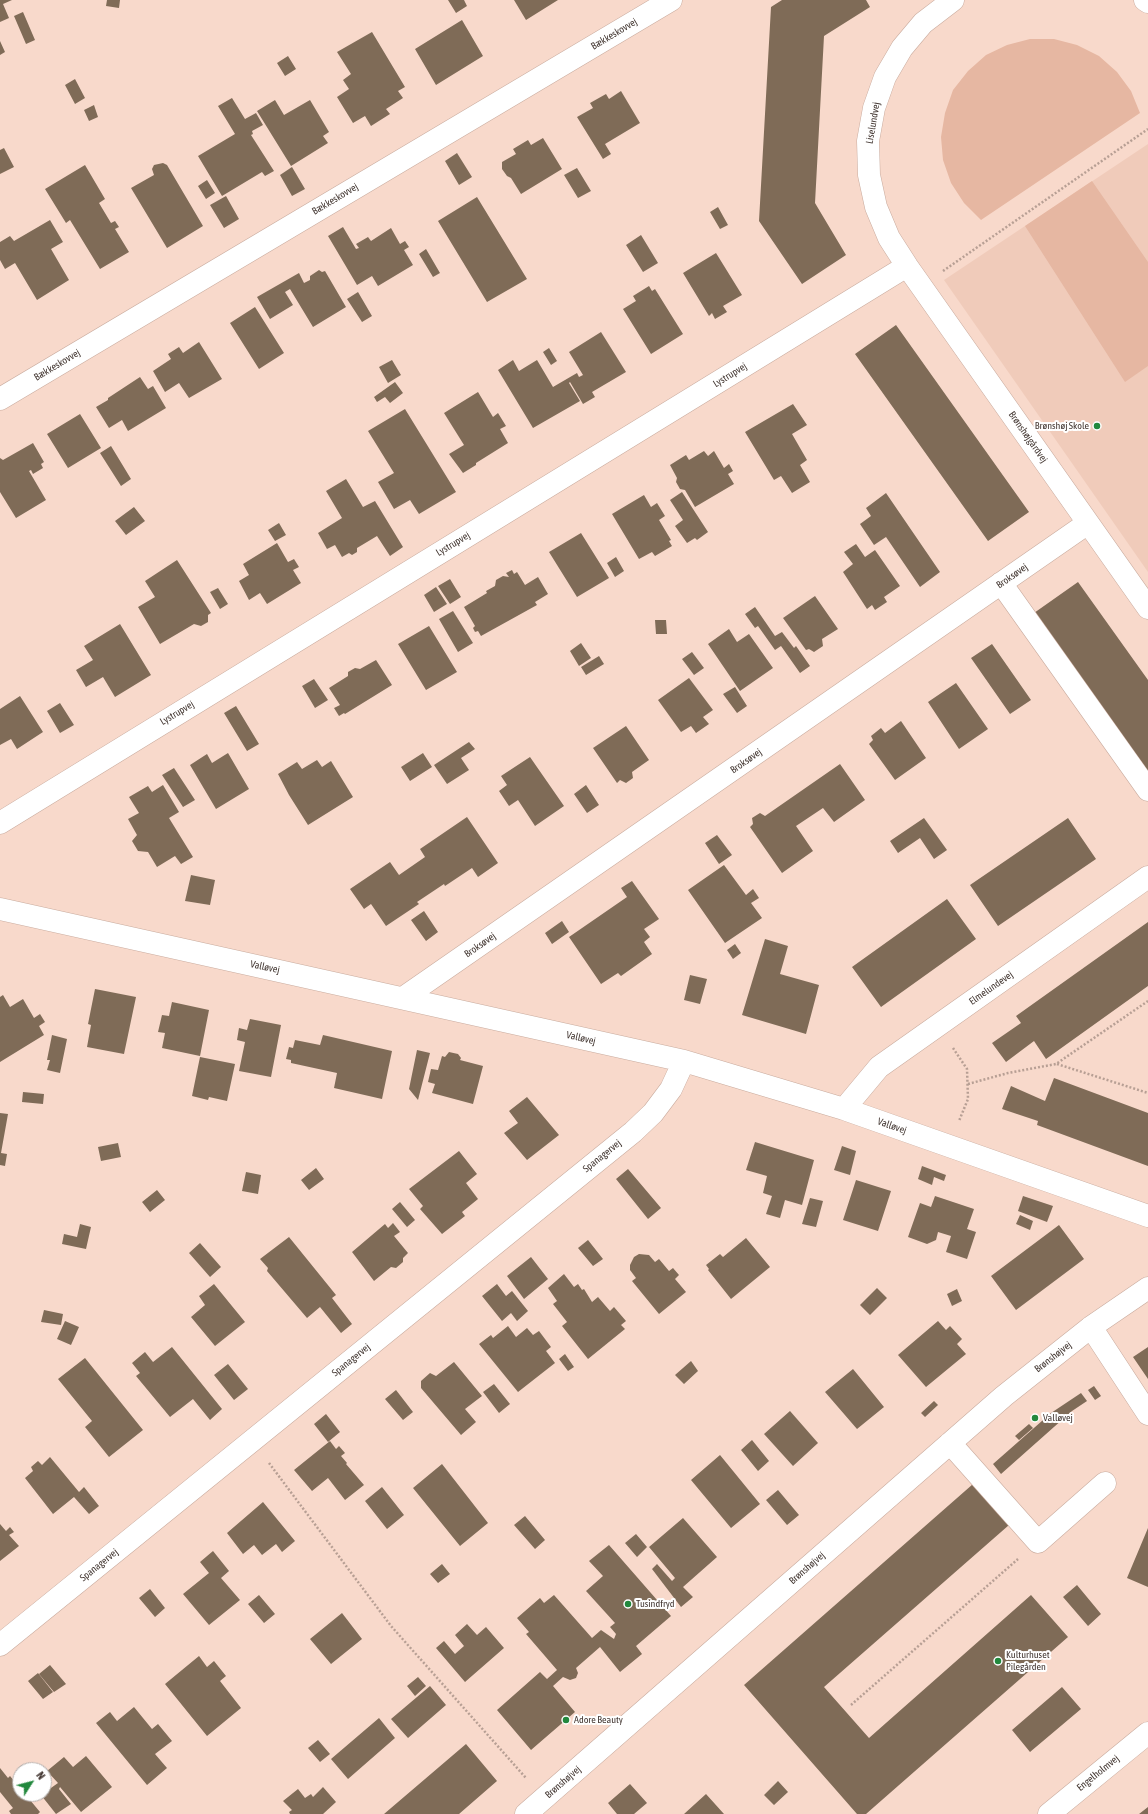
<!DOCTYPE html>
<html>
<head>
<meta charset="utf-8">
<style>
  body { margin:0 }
  #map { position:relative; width:1148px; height:1814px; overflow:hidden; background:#f8d9cb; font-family:"Asap Condensed",sans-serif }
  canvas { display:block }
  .north { position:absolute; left:12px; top:1762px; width:40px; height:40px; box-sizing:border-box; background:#fff; border:1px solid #b4afad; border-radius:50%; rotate:54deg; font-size:11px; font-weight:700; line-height:16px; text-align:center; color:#443833 }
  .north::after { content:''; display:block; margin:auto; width:14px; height:18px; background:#22883d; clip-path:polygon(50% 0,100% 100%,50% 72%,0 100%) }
</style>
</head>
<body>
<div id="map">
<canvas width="1148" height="1814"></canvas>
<div class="north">N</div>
</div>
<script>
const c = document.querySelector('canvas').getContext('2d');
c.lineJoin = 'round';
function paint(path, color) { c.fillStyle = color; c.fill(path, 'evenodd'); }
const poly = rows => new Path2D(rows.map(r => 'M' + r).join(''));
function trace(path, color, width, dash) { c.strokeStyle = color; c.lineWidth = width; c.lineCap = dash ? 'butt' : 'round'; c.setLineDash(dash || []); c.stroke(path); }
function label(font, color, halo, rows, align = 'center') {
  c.font = font + ' "Asap Condensed",sans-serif'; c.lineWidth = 4; c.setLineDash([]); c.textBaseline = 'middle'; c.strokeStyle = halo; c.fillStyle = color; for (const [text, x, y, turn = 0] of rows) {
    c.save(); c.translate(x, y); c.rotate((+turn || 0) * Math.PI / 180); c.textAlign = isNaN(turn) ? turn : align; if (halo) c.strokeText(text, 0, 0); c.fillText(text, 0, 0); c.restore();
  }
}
const built = poly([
  [1148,144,1148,572,944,280]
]);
const green = poly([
  [1030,39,1054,39,1077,45,1099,56,1117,72,1131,91,1140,113,981,220,964,203,951,183,943,160,941,137,945,113,953,90,968,71,986,55,1007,45],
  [1092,181,1148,262,1148,366,1125,382,1025,226]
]);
const building = poly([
  [0,0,12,0,3,4,9,18,0,22],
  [107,0,120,0,119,8,106,6],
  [448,0,464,0,467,6,456,13],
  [514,0,558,0,526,20],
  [782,0,866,0,870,7,824,36,815,203,846,255,802,284,759,221,771,7],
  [23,12,35,40,26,44,14,16],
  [462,20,483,56,436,85,415,49],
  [372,32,405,87,398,91,403,98,386,109,390,114,371,126,365,116,353,123,337,97,349,89,343,80,351,74,337,52],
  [0,41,5,52,0,55],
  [288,56,296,69,285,76,277,63],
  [75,79,85,98,75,104,65,85],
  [621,91,640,123,605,144,611,154,603,159,577,117,593,108,590,103,606,94,609,99],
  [232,98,245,119,256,113,263,125,252,131,253,134,251,135,274,171,265,176,262,172,222,196,198,156,235,134,218,106],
  [275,100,284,115,310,100,329,132,323,136,328,143,291,166,257,111],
  [94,105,98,117,89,121,84,110],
  [543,138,562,169,521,194,511,178,507,176,502,169,502,162,516,154,513,149,528,140,531,145],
  [4,148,14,167,0,174,0,150],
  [457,153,472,177,459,185,445,161],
  [163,163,167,165,203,226,167,248,131,188,154,175,152,169,154,165],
  [85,165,105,199,99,203,111,223,115,221,119,227,115,229,129,252,100,269,70,220,66,223,45,189],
  [292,167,305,189,292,196,280,175],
  [577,168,591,191,578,198,564,175],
  [207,180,215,193,206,199,198,186],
  [226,196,239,219,224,228,210,205],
  [477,197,527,279,487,302,438,221],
  [718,207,728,225,720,229,710,212],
  [50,220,63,242,51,249,69,280,37,300,15,263,5,269,0,260,0,242,10,236,14,241],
  [343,227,356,249,359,248,356,244,368,237,371,241,391,228,400,244,405,241,409,247,404,250,413,265,378,286,372,276,357,285,328,236],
  [641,235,658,263,643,272,626,245],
  [426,249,440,273,433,277,419,254],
  [716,253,742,295,723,306,727,312,715,319,712,313,709,316,683,273],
  [319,270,322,272,325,271,346,307,313,327,290,289,285,292,293,305,270,319,257,297,299,273,304,283,310,280,310,276],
  [649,286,652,291,655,289,683,334,651,354,623,309,636,301,633,296],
  [358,292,372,316,362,322,347,299],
  [255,307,284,353,259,369,230,323],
  [896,325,1029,512,988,541,855,354],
  [601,332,626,372,592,392,595,397,583,404,570,382,569,383,580,401,533,428,498,370,513,360,519,371,537,360,553,387,577,373,579,377,583,375,569,352],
  [199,342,222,379,189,398,179,383,165,392,153,371,171,359,168,354,179,347,183,353],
  [549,348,557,361,551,365,543,352],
  [392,360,401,375,388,383,379,367],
  [140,377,148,389,153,386,166,408,128,431,122,420,109,428,96,407,108,400,108,398],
  [395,382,403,393,390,403,385,397,377,402,374,397],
  [478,392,493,417,498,413,506,426,500,429,508,443,476,463,476,465,463,473,449,454,464,445,444,413],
  [793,404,807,425,792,434,807,460,800,465,810,482,792,493,781,476,774,480,745,432],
  [405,409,456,492,419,514,410,500,394,509,378,482,394,473,368,431],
  [80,414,101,448,68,468,47,434],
  [33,443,44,462,41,464,43,468,33,474,31,470,29,471,46,500,16,518,0,492,0,458,3,460],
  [111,446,131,479,121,486,100,453],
  [704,451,708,456,714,451,724,468,729,464,733,471,728,474,734,484,695,507,685,490,680,489,676,482,677,478,670,465,686,455,689,460],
  [346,479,363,507,375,501,403,547,390,556,377,536,357,548,357,552,352,555,349,553,342,557,335,545,327,549,318,533,342,518,326,491],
  [682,492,708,532,697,540,695,538,687,543,675,526,683,520,670,500],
  [886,493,940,572,920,587,886,537,874,545,860,524,871,516,866,508],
  [644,495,651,507,657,503,665,516,659,520,671,540,669,541,672,546,655,556,652,552,639,559,612,514],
  [134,507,145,521,126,535,115,521],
  [279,523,286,535,275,541,268,530],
  [581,533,609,578,577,597,549,552],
  [277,543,288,562,294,559,299,567,293,570,301,583,267,604,260,593,249,600,239,581,249,575,243,564],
  [856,544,865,557,875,550,900,586,884,597,887,602,875,610,872,605,867,609,843,572,853,564,844,552],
  [616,557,624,571,615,577,607,563],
  [177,560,211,613,208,615,208,622,201,626,194,624,160,644,138,607,155,597,145,581],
  [512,570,514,574,517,572,525,585,538,577,548,594,535,602,537,605,481,636,478,631,475,632,473,628,475,626,464,607,487,593,486,591,495,586,496,580,503,576,509,577,506,573],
  [450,579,461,597,450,604,438,586],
  [1078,582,1148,680,1148,771,1034,613],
  [436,587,447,604,434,612,424,595],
  [218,588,228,604,220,609,210,592],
  [815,596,838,629,822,639,823,646,814,652,809,649,806,650,783,618],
  [755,607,775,636,782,632,794,648,796,646,810,666,800,673,781,646,775,650,758,626,755,628,745,614],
  [453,611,473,643,458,652,439,619],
  [655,620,666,620,667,634,656,634],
  [120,624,151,675,115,697,103,677,86,687,76,670,93,660,84,646],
  [429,626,457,672,426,690,398,644],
  [729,629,737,642,749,634,773,668,740,691,708,644],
  [581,643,591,658,579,666,570,651],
  [992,644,1031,700,1010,714,971,658],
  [692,652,704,668,694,675,682,659],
  [599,656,604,664,586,675,581,667],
  [376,660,392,685,345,714,344,713,339,716,334,708,340,705,329,688,348,676,348,672,355,668,360,669],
  [689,678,713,710,703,717,709,724,696,733,691,726,681,732,658,700],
  [314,679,328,700,315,708,302,686],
  [956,683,988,729,959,749,928,702],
  [735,687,747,706,737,713,723,694],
  [20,696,43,732,17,749,11,739,0,745,0,709],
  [60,703,74,725,60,733,47,711],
  [236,706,259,744,247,751,224,713],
  [901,721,926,758,895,780,869,744,873,740,871,736,881,728,885,733],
  [626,726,649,760,632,772,633,778,626,783,620,780,617,783,593,748],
  [469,742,475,749,461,758,469,770,447,784,434,765],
  [228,753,249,789,216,809,190,765,207,754,212,763],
  [423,753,432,767,410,781,401,767],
  [530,757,564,806,535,826,518,800,509,806,499,791,507,785,501,776],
  [317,760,322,767,331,761,353,797,308,825,289,795,278,774,297,762,302,769],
  [840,764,865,800,834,822,823,808,796,826,813,851,782,873,750,827,753,824,752,818,760,813,765,816],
  [174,768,195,800,183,807,162,775],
  [163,785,179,812,169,818,193,857,181,864,175,856,157,867,148,852,138,851,132,841,137,835,128,819,139,813,129,797,148,786,152,792],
  [586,785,599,805,587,813,574,794],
  [467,817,498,863,478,877,472,868,445,886,444,884,417,902,419,904,386,926,371,904,364,909,350,889,390,862,399,875,425,857,420,849],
  [924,818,947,850,934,859,920,838,898,853,890,841],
  [1068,818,1096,859,998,926,970,885],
  [717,835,732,855,719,864,705,843],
  [724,865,746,895,753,889,759,898,751,903,762,918,725,943,688,890],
  [191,875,215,880,210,905,185,901],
  [632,881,659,919,644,929,650,937,644,942,652,954,621,976,618,973,601,984,569,937,627,897,621,888],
  [947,899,976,939,881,1007,852,967],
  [424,911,438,932,426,941,411,920],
  [562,921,569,932,552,944,545,933],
  [1148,922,1148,986,1046,1059,1034,1041,1006,1062,992,1043,1021,1023,1016,1016],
  [765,939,788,946,780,974,819,985,806,1034,742,1015],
  [735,944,741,953,733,959,727,950],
  [690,975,707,979,700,1004,684,1000],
  [95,989,136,997,124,1054,87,1047,91,1025,88,1024],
  [3,995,10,1007,23,999,34,1018,40,1014,45,1022,39,1026,44,1035,0,1062,0,997],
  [172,1002,209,1010,200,1056,162,1048,165,1033,158,1032,162,1015,169,1016],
  [250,1019,281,1025,271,1077,239,1071,245,1042,237,1040,239,1028,247,1030],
  [52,1035,67,1039,60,1073,47,1070,50,1060,47,1060],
  [323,1035,392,1051,382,1099,334,1088,337,1073,291,1063,291,1060,286,1059,289,1047,293,1048,295,1040,320,1045],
  [417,1050,430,1053,418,1100,409,1089],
  [449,1052,458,1054,461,1058,460,1060,483,1066,473,1104,432,1093,435,1084,428,1082,431,1069,438,1070,442,1056,445,1057],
  [200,1057,235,1064,227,1101,209,1097,208,1100,192,1096],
  [1054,1078,1148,1113,1148,1166,1037,1125,1038,1121,1002,1109,1011,1086,1045,1101],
  [23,1092,44,1094,43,1104,22,1102],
  [527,1097,559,1135,527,1160,504,1133,518,1123,509,1111],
  [0,1113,8,1114,1,1153,7,1154,5,1166,0,1165],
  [755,1142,814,1160,802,1205,785,1200,780,1218,766,1214,772,1196,763,1193,767,1176,746,1170],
  [118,1143,121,1157,101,1161,98,1147],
  [842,1146,856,1151,850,1175,834,1170],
  [459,1151,477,1174,466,1183,478,1199,462,1212,465,1216,442,1234,420,1209,423,1206,409,1189],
  [922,1166,946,1175,944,1181,934,1177,932,1185,918,1179],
  [316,1168,324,1179,309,1190,301,1180],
  [628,1169,661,1208,648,1219,616,1179],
  [246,1172,261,1175,258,1194,242,1191],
  [856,1180,891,1191,878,1231,843,1220],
  [157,1190,165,1200,150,1212,142,1202],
  [935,1196,974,1209,967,1229,976,1232,967,1259,946,1252,951,1236,938,1232,936,1240,927,1244,908,1237,920,1203,931,1207],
  [1023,1196,1053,1206,1047,1222,1018,1211],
  [810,1198,823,1201,816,1227,802,1224],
  [400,1202,415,1220,407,1227,392,1209],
  [1020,1215,1033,1221,1030,1230,1016,1224],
  [393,1223,400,1232,394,1236,408,1253,403,1258,403,1262,396,1268,391,1267,374,1281,352,1252,385,1224,388,1228],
  [80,1224,91,1227,86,1249,62,1244,64,1234,77,1237],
  [1059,1225,1084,1259,1016,1310,991,1276],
  [289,1237,336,1295,332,1298,352,1324,341,1333,320,1307,307,1318,267,1271,268,1268,260,1259],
  [746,1238,770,1267,731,1299,708,1270,709,1269,706,1265,720,1254,723,1257],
  [588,1240,603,1259,593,1266,578,1248],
  [200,1243,221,1267,210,1277,189,1253],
  [639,1254,649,1255,655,1262,659,1259,669,1271,673,1268,679,1275,675,1279,686,1292,659,1314,632,1281,636,1278,630,1270,630,1265,634,1257],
  [531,1257,548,1279,524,1299,507,1276],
  [564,1274,574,1287,578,1284,582,1290,584,1289,592,1302,598,1297,610,1311,614,1307,626,1321,621,1325,625,1329,588,1359,562,1326,567,1322,553,1304,557,1301,548,1288],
  [214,1284,245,1322,215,1346,191,1317,205,1305,199,1296],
  [497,1284,506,1296,512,1291,528,1311,517,1321,511,1313,502,1321,482,1296],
  [877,1288,887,1298,870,1315,860,1305],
  [957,1289,962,1301,952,1306,947,1294],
  [44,1310,63,1314,61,1325,41,1322],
  [65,1321,79,1327,71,1345,57,1339],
  [938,1321,946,1330,950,1326,962,1339,957,1344,966,1354,926,1387,898,1355],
  [508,1326,516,1337,527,1328,533,1335,539,1331,551,1347,546,1351,555,1363,518,1392,479,1344,491,1335,493,1338],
  [172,1347,222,1409,210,1420,193,1399,170,1417,136,1376,140,1373,132,1363,145,1352,153,1362],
  [1148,1347,1148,1379,1133,1357],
  [565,1354,574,1367,568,1371,559,1359],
  [85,1358,143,1430,109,1457,85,1427,92,1421,58,1379],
  [691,1361,698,1371,684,1384,675,1375],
  [454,1362,482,1396,465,1409,476,1422,461,1435,421,1388,421,1381,430,1373,436,1376],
  [228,1364,248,1389,234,1400,214,1375],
  [853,1369,884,1407,857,1429,825,1392],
  [494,1384,510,1404,499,1413,483,1392],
  [1094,1386,1101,1396,1095,1400,1088,1390],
  [396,1390,413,1412,403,1420,385,1399],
  [1081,1393,1087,1401,1072,1411,1001,1474,993,1464,1051,1413],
  [934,1401,938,1405,925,1417,921,1413],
  [790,1411,818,1443,793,1466,764,1434],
  [326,1414,340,1432,328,1442,314,1424],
  [1029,1424,1033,1428,1019,1440,1015,1436],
  [752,1440,769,1461,758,1471,741,1450],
  [330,1441,336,1449,339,1446,345,1453,341,1456,347,1463,346,1464,364,1485,345,1500,328,1478,312,1491,294,1470],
  [720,1455,760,1504,731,1528,691,1480],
  [50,1457,79,1492,84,1487,99,1506,89,1514,74,1497,53,1514,25,1478,33,1471,31,1467,38,1461,42,1465],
  [442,1464,488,1523,460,1546,413,1488],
  [973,1484,1009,1525,824,1687,869,1738,1031,1595,1068,1637,866,1814,857,1814,744,1685],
  [382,1487,404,1515,387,1529,365,1501],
  [778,1490,799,1515,787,1525,766,1500],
  [263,1502,295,1541,282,1552,276,1544,262,1555,254,1545,243,1554,227,1533],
  [525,1516,545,1540,535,1549,514,1525],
  [683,1518,717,1557,683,1587,693,1597,681,1607,652,1569,657,1564,672,1581,675,1578,649,1547],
  [0,1524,6,1531,10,1527,14,1532,9,1535,19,1546,0,1561],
  [1148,1528,1148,1587,1127,1578],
  [636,1534,647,1547,637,1557,625,1543],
  [609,1545,671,1616,636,1646,642,1654,620,1672,600,1647,576,1668,578,1673,576,1678,570,1680,563,1677,553,1686,575,1712,531,1750,497,1710,540,1672,547,1679,557,1670,526,1634,529,1632,517,1618,540,1598,544,1603,554,1595,592,1638,601,1630,614,1639,616,1634,610,1627,615,1623,586,1591,603,1576,589,1561],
  [213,1551,229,1571,221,1578,240,1600,209,1625,183,1594,209,1573,200,1562],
  [442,1564,450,1574,438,1583,430,1574],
  [1077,1585,1101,1614,1088,1626,1063,1597],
  [150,1589,165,1608,155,1617,139,1598],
  [259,1595,275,1614,264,1623,248,1604],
  [342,1613,362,1639,331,1664,310,1639],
  [467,1624,477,1635,486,1627,504,1648,465,1682,436,1648,444,1641,455,1654,464,1646,455,1635],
  [199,1656,207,1667,214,1661,226,1676,220,1681,241,1708,207,1736,165,1684],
  [50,1665,66,1684,54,1692,39,1674],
  [38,1673,53,1692,43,1699,28,1681],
  [418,1677,426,1686,415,1696,407,1686],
  [430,1686,446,1705,408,1738,391,1719],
  [1062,1687,1081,1709,1030,1752,1012,1730],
  [134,1707,152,1729,158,1724,172,1741,155,1754,167,1768,147,1785,96,1723,110,1712,117,1721],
  [379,1718,395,1738,348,1779,331,1759],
  [318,1740,330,1754,320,1762,308,1748],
  [466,1744,497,1781,459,1814,384,1814],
  [86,1756,112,1787,81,1812,60,1787,59,1789,71,1804,56,1814,41,1795,58,1783,47,1771,64,1757,73,1767],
  [0,1768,8,1778,10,1776,20,1788,20,1794,25,1794,40,1812,38,1814,11,1814,9,1811,13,1808,0,1792],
  [778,1781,788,1792,774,1805,764,1795],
  [630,1784,647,1803,634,1814,617,1814,608,1803],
  [323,1787,336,1802,323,1814,290,1814,289,1812,292,1810,283,1801,298,1789,305,1798,311,1794,313,1797],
  [706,1794,724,1814,684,1814],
  [1148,1807,1148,1814,1139,1814]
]);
const path = poly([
  [943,271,1148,129],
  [953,1048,967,1069,968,1099,959,1121],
  [1057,1064,1148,1093],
  [968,1084,1008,1073,1056,1064,1148,1001],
  [269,1463,391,1626,526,1778],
  [851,1705,1018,1559]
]);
const minor = poly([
  [953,0,923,23,902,48,885,77,874,108,868,141,869,175,876,207,889,238,907,266,1148,608],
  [1145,0,1148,2],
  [0,399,671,0],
  [1001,583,1148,790],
  [0,823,907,266],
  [0,909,684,1061,844,1109,1148,1216],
  [403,998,1088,523],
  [844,1109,879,1067,1148,877],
  [1091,1327,1148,1414],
  [950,1443,1038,1542,1105,1483],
  [0,1645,633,1132,653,1113,671,1089,684,1061],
  [526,1814,1004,1396,1091,1327,1148,1288],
  [1049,1814,1148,1733]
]);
const markers = [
  [1097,426,4,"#22883d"],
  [1035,1418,4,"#22883d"],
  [628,1604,4,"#22883d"],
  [998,1661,4,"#22883d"],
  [566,1720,4,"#22883d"]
];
const streetNames = [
  ["Bækkeskovvej",614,34,-31],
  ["Liselundvej",873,123,-80],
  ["Bækkeskovvej",335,199,-31],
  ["Bækkeskovvej",57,365,-31],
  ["Lystrupvej",730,375,-32],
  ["Brønshøjgårdvej",1028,437,55],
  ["Lystrupvej",453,544,-31],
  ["Broksøvej",1012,576,-35],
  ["Lystrupvej",177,713,-31],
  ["Broksøvej",746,761,-35],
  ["Broksøvej",480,945,-35],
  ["Valløvej",265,967,12],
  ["Elmelundevej",991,988,-35],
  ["Valløvej",581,1038,13],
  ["Valløvej",892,1126,19],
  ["Spanagervej",602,1156,-39],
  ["Brønshøjvej",1053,1357,-38],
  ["Spanagervej",351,1360,-39],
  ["Spanagervej",99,1565,-39],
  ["Brønshøjvej",807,1568,-41],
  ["Engelholmvej",1098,1773,-39],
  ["Brønshøjvej",563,1782,-41]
];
const poiNames = [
  ["Brønshøj Skole",1089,426,"right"],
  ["Valløvej",1043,1418],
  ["Tusindfryd",636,1604],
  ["Kulturhuset",1006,1655],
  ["Pilegården",1006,1667],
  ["Adore Beauty",574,1720]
];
paint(built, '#f0cbba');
paint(green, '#e6b7a2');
paint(building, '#7f6b57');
trace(minor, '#c9ab9e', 23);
trace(path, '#b79f94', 2.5, [2, 2]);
trace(minor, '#fff', 22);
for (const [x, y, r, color] of markers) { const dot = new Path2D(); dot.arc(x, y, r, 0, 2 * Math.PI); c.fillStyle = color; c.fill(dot); trace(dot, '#fff', 1.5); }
label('10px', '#443833', '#fff', streetNames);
label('10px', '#443833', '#fff', poiNames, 'left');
</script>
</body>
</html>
